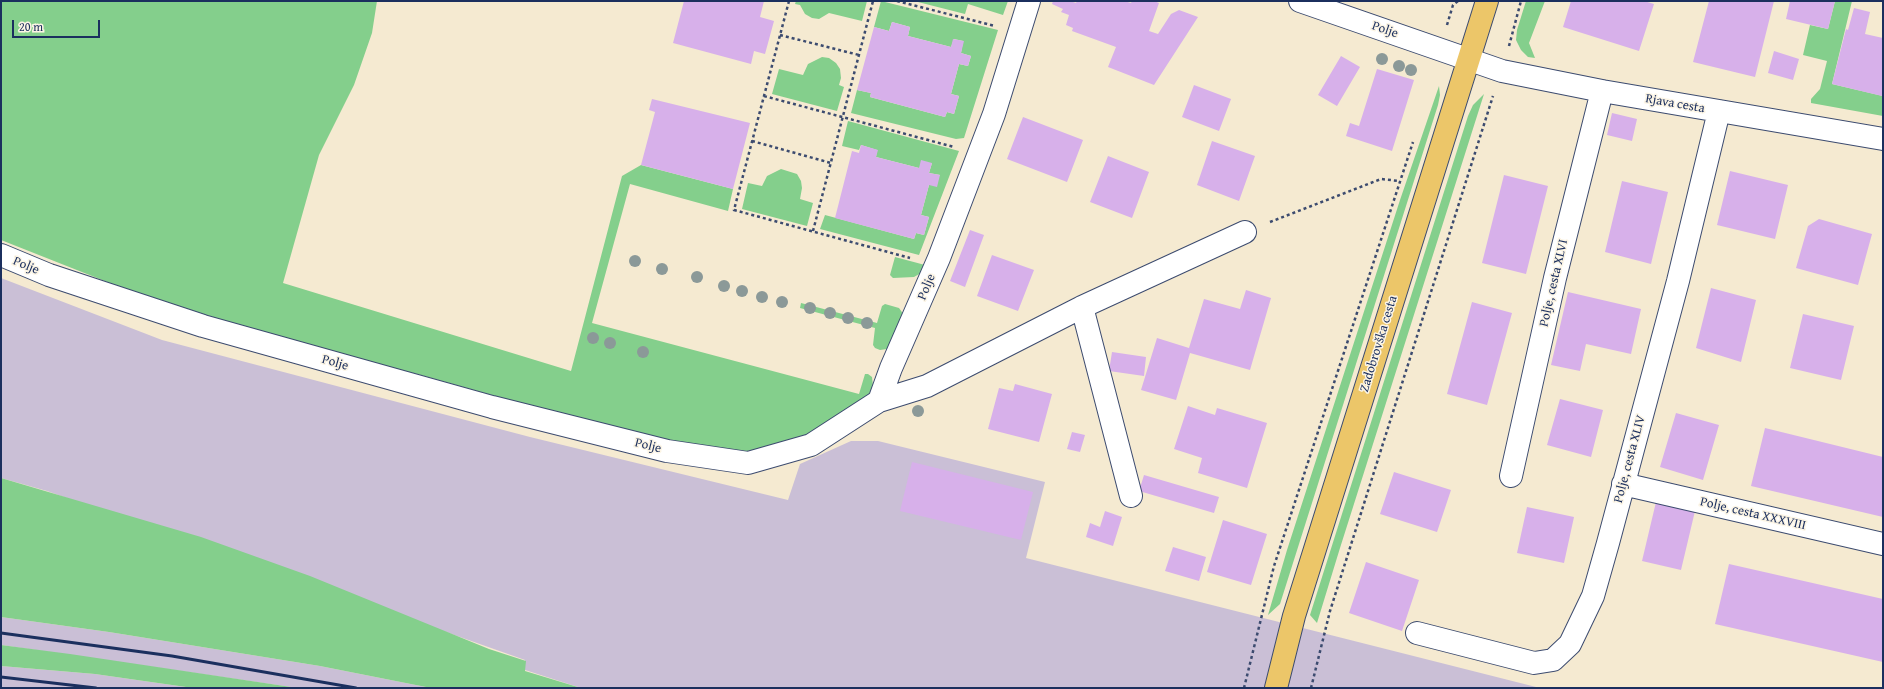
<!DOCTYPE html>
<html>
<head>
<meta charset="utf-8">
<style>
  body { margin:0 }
  #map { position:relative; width:1884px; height:689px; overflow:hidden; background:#f5ead1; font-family:"Gentium Book Plus",serif }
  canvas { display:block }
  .frame { position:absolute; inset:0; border:2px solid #1b2f5e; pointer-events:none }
  .scale { position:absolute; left:12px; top:20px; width:88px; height:18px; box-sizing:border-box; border:2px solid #1b2f5e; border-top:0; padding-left:5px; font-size:12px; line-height:14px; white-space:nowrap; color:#1b2f5e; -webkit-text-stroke:3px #fcf5e5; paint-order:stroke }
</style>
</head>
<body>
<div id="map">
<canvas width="1884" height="689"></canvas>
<div class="frame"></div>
<div class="scale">20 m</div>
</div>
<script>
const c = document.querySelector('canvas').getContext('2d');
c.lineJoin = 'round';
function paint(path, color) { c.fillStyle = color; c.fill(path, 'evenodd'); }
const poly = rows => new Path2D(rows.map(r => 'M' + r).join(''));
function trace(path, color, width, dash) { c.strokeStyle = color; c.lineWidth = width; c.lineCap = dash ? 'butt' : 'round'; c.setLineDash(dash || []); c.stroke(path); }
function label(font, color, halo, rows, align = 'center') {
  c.font = font + ' "Gentium Book Plus",serif'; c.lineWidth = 3; c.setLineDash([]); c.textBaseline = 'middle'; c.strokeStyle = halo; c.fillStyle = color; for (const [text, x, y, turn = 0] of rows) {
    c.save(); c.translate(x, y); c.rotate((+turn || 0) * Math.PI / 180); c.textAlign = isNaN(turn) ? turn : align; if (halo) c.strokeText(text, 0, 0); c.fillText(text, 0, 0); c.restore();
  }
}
const industrial = poly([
  [1,278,162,340,530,437,788,500,800,464,851,441,878,441,1045,482,1026,558,1540,688,581,688,525,670,525,660,47,491,1,478],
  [1,617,109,632,320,666,431,688,298,688,1,645],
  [1,666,95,674,193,688,1,688]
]);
const green = poly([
  [1,1,377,1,372,33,354,85,319,155,283,283,571,371,622,176,641,165,733,189,728,211,630,184,592,323,859,394,865,374,868,374,872,377,873,386,868,396,806,436,774,447,747,451,707,448,663,441,559,414,417,374,321,350,252,329,135,293,1,240],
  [796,1,867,1,862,21,829,13,819,19,812,18,805,14,800,5,795,4],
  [881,1,998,30,964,138,956,139,851,113,857,90,871,93,870,97,945,117,947,112,954,114,959,96,951,94,959,64,968,66,971,56,961,53,963,41,954,39,951,47,908,36,910,27,892,22,889,31,874,27],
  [914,1,1008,1,1003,15,968,4,965,14],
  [1526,1,1545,1,1529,43,1535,58,1528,57,1521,50,1516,40,1517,30],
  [1835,1,1852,1,1832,84,1883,96,1883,116,1811,103,1811,99,1820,89,1827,61,1803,55,1810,25,1828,29],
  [822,57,829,58,836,63,840,69,841,78,839,85,844,87,837,111,772,94,779,69,803,75,808,64],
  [1439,86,1440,95,1438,105,1280,604,1268,615,1287,550,1400,200],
  [1484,94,1340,548,1317,623,1310,615,1468,116,1473,105],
  [848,121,959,151,919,255,820,229,825,215,914,239,916,233,924,235,929,217,921,215,929,185,940,175,929,173,932,163,919,168,876,157,877,150,861,145,859,150,842,146],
  [781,169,797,174,801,181,802,188,800,199,813,203,807,226,742,209,748,183,762,186,767,176],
  [895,257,925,265,921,273,914,277,893,278,890,275],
  [801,303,877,323,882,306,885,304,899,308,904,315,887,349,880,350,875,348,873,345,875,328,800,308],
  [1,478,201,537,310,576,489,649,526,661,525,671,581,688,431,688,320,666,109,632,1,617],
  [1,645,70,654,298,688,193,688,95,674,1,666]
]);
const building = poly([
  [684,1,764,1,760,17,774,21,765,54,754,51,751,64,673,43],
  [1053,1,1070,1,1076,3,1077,1,1124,1,1131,3,1132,1,1154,1,1159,3,1149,31,1158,34,1171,14,1179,10,1198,17,1154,85,1108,67,1116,47,1072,31,1073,28,1066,25,1069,15,1061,12,1063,9,1052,4],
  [1571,1,1644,1,1654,4,1639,51,1563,27],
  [1709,1,1774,1,1755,77,1693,62],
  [1790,1,1835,1,1828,29,1786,19],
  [1854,8,1870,12,1865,34,1883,38,1882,96,1832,84,1846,29,1848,30],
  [892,22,910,27,908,36,951,47,953,39,964,41,961,53,971,56,968,66,959,64,951,94,959,96,954,114,947,112,945,117,870,97,871,93,857,90,874,27,889,31],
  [1774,51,1799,59,1793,80,1768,73],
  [1341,56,1360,67,1337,106,1318,95],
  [1377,69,1414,80,1392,151,1346,136,1350,123,1359,126],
  [1194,85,1231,99,1219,131,1182,117],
  [652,99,750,123,733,189,641,165,655,112,649,110],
  [1612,113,1637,119,1632,141,1607,135],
  [1023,117,1083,140,1067,182,1007,159],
  [1212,141,1255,156,1239,201,1197,185],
  [861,145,878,150,876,157,919,168,921,160,932,163,929,173,940,175,937,187,929,185,921,215,929,217,924,235,916,233,914,239,835,218,852,151,859,153],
  [1108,156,1149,172,1132,218,1090,202],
  [1730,171,1788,185,1775,239,1717,225],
  [1504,175,1548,186,1526,274,1482,263],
  [1622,181,1668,192,1651,264,1605,252],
  [1819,219,1872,234,1858,285,1796,268,1808,226],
  [970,230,984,235,965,287,950,281],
  [992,255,1034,270,1018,311,977,296],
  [1711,288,1756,300,1741,362,1696,348],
  [1246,290,1271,298,1250,370,1190,353,1176,400,1141,390,1157,338,1189,348,1204,299,1240,309],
  [1568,292,1641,309,1631,354,1586,344,1580,371,1551,365],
  [1472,302,1512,313,1487,405,1447,394],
  [1803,314,1854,326,1841,380,1790,368],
  [1112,352,1146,357,1144,376,1109,371],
  [1015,384,1052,394,1039,442,988,429,999,388,1013,391],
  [1560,399,1603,410,1591,457,1547,445],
  [1188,406,1215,415,1217,408,1267,423,1247,488,1198,473,1202,458,1174,449],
  [1676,413,1719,425,1703,480,1660,467],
  [1765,428,1883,457,1883,517,1751,486],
  [1072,432,1085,435,1080,452,1067,449],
  [912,462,1033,492,1021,540,900,511],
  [1394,472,1451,490,1437,532,1380,514],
  [1144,475,1219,497,1214,513,1139,491],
  [1656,502,1695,511,1681,570,1642,561],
  [1527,507,1574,517,1564,563,1517,553],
  [1105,511,1122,517,1113,546,1086,537,1090,523,1100,527],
  [1223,520,1267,534,1251,585,1207,572],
  [1173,547,1206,557,1199,581,1165,571],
  [1366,562,1419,580,1402,631,1349,613],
  [1729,564,1883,599,1883,662,1715,624]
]);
const path = poly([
  [789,1,734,210,910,258],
  [897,1,995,26],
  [1447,25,1453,5,1458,1],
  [780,35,859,55],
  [1509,46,1521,1],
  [764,96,954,147],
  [752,141,831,163],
  [1270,222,1381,179,1399,181],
  [813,231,873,1],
  [1244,688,1274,566,1413,142],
  [1311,688,1330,611,1493,96]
]);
const minor = poly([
  [1300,1,1502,71,1602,91,1883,139],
  [1,255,49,275,203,326,492,407,667,451,748,463,811,445,879,401,927,386,1082,307,1245,232],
  [1082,307,1131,496],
  [879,401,891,368,939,258,994,114,1029,1],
  [1511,476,1555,278,1602,91],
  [1623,484,1883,544],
  [1417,633,1534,663,1553,660,1570,644,1593,596,1608,543,1678,281,1719,111]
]);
const major = poly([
  [1276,688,1294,616,1487,1]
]);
const rail = poly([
  [1,633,172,656,356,688],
  [1,677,96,688]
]);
const trees = [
  [1382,59],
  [1399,66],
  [1411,70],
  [635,261],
  [662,269],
  [697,277],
  [724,286],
  [742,291],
  [762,297],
  [782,302],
  [810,308],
  [830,313],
  [848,318],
  [867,323],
  [593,338],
  [610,343],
  [643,352],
  [918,411]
];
const streetNames = [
  ["Polje",1385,30,19],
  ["Rjava cesta",1675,104,10],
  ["Polje",26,266,23],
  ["Polje, cesta XLVI",1554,283,-77],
  ["Polje",927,287,-67],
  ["Zadobrovška cesta",1379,344,-73],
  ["Polje",335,363,16],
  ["Polje",648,446,14],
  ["Polje, cesta XLIV",1630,459,-75],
  ["Polje, cesta XXXVIII",1753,514,13]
];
paint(industrial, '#cabfd6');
paint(green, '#84cf8c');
paint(building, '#d7b0ea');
trace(minor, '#3c4b6f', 24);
trace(major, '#3c4b6f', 24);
trace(path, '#3c4b6f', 2.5, [3, 3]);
trace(minor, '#fff', 22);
trace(major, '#ecc669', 22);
trace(rail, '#1b2f5e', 3);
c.fillStyle = '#8b9998';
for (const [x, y] of trees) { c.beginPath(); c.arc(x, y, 6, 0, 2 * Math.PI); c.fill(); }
label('13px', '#1b2f5e', '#fcf5e5', streetNames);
</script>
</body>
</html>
